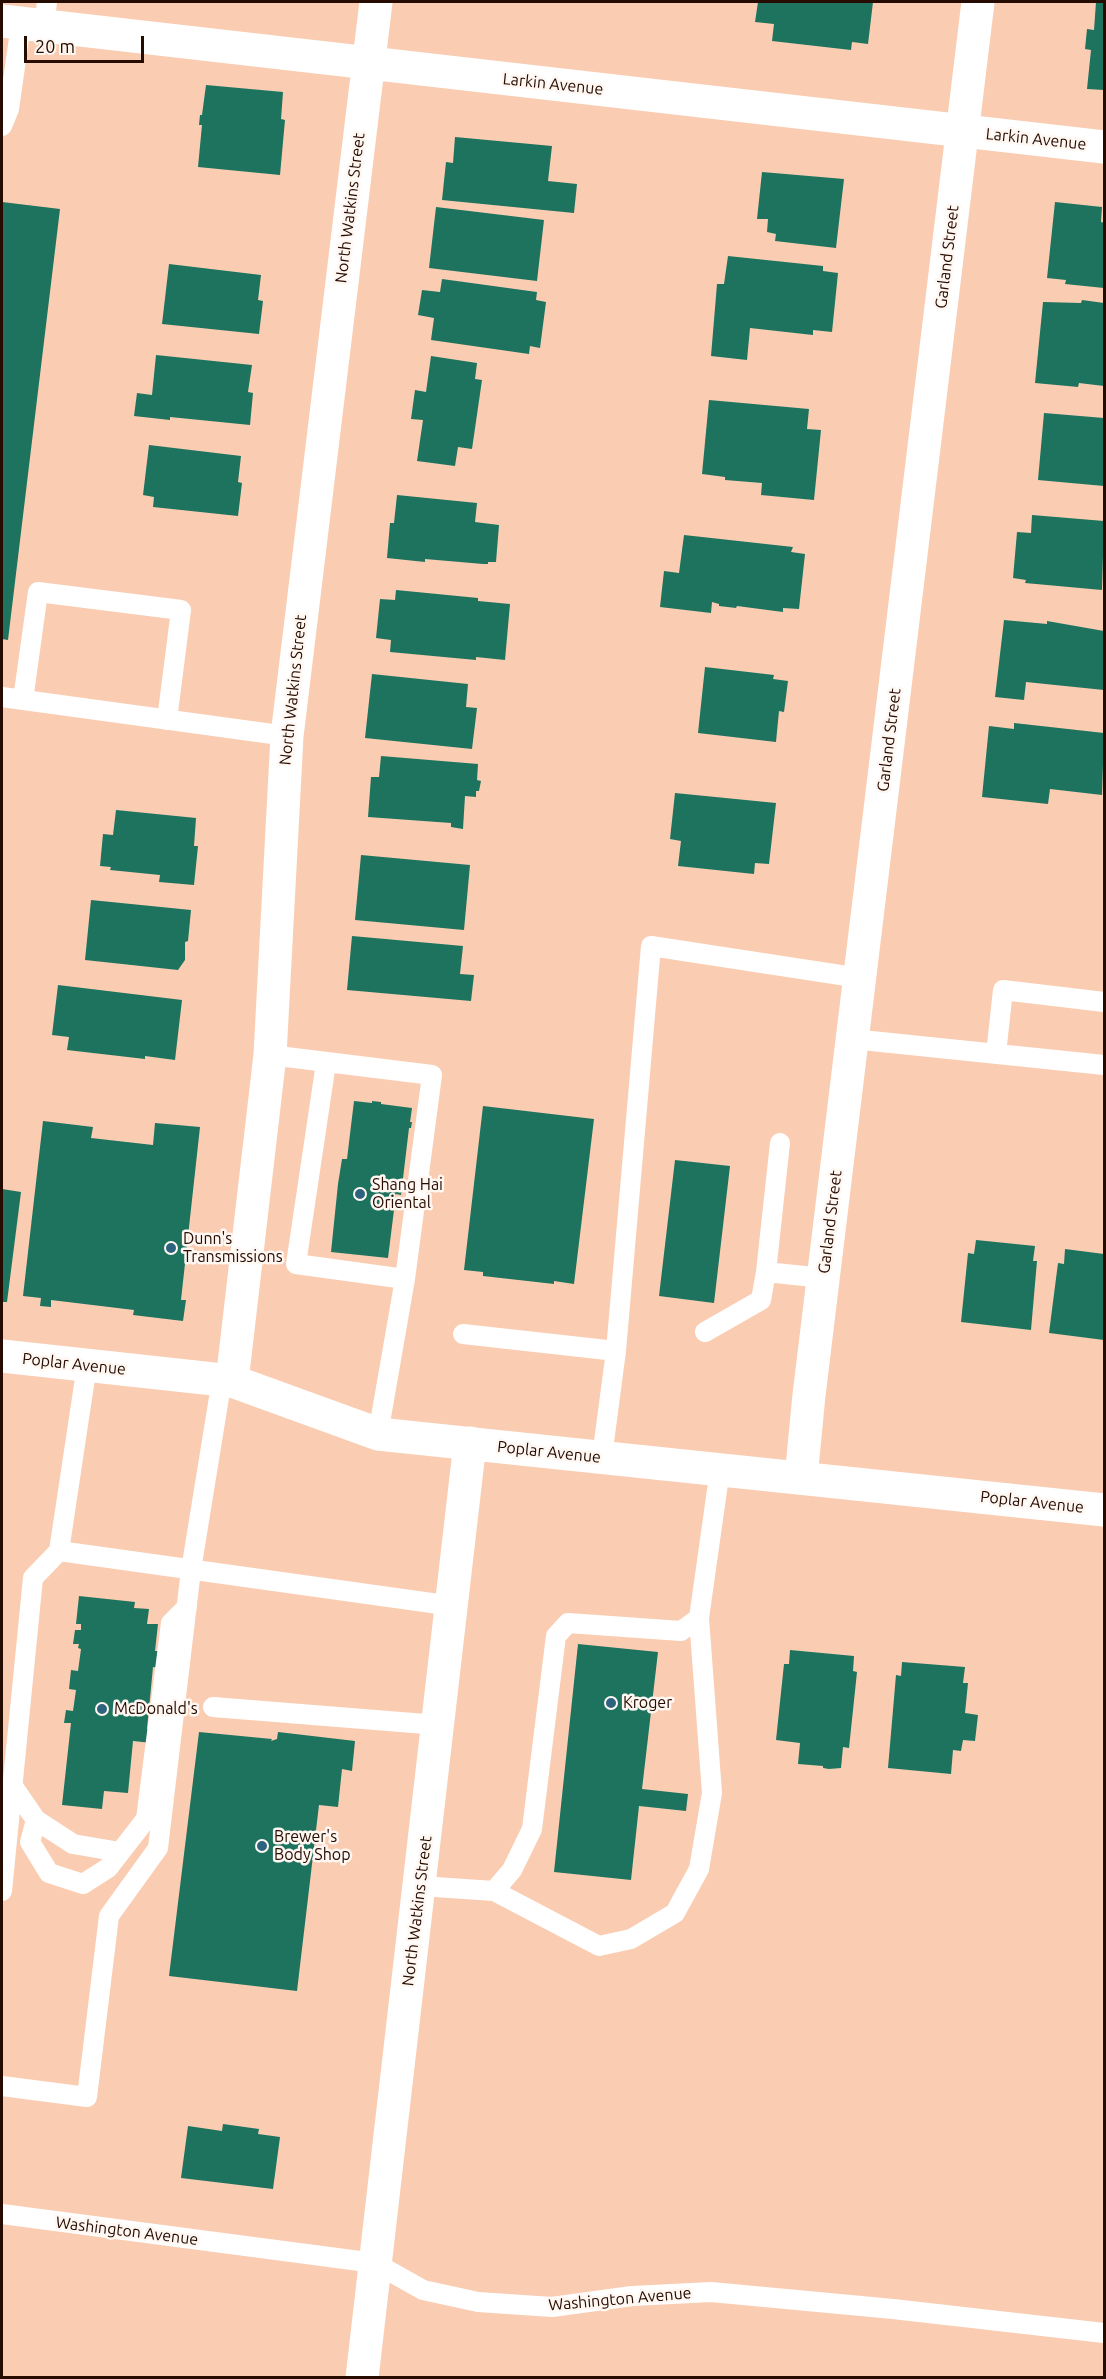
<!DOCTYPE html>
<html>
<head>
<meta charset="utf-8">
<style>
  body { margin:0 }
  #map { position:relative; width:1106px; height:2379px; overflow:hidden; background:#facdb2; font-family:Ubuntu,sans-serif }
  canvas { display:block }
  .frame { position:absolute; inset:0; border:3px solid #250b00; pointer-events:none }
  .scale { position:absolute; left:24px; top:36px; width:120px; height:27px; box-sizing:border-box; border:3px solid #250b00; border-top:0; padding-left:8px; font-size:18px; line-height:21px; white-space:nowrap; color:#250b00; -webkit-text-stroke:4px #fff7f2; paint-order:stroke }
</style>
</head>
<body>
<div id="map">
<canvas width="1106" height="2379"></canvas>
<div class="frame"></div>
<div class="scale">20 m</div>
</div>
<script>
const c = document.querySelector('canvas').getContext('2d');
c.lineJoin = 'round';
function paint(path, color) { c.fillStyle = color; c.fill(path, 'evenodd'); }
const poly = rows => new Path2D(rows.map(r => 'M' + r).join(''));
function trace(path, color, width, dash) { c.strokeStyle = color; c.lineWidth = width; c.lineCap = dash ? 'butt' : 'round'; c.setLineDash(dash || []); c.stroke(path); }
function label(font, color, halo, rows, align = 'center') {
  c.font = font + ' Ubuntu,sans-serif'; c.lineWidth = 5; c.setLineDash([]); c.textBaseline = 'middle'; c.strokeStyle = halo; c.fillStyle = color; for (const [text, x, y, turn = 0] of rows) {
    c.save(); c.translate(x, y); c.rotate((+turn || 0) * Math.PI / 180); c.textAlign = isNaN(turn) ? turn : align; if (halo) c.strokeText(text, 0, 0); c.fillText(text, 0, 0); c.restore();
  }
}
const building = poly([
  [758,2,873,2,868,44,852,42,851,50,772,41,774,24,755,22],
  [1096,2,1104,2,1104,90,1087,89,1091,50,1085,49,1087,29,1094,30],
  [206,85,283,92,281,119,285,120,280,175,198,167,202,125,199,125,200,115,202,115],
  [455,137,552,146,548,181,577,184,574,213,442,200,446,162,453,163],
  [762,172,844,179,836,248,775,241,776,234,767,232,768,219,757,219],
  [2,202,60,209,8,640,2,639],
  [1055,202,1102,207,1101,222,1104,223,1104,288,1065,284,1066,280,1047,278],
  [436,207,544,220,537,281,429,268],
  [728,256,823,266,823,271,838,273,832,332,813,330,813,335,750,328,747,360,711,356,717,284,724,284],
  [169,264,261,275,258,300,263,301,259,334,162,324],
  [442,279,537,292,536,300,546,302,540,348,530,346,529,354,431,340,434,318,418,315,422,290,440,292],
  [1082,300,1104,303,1104,386,1079,383,1078,387,1035,383,1043,302,1081,303],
  [156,355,252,365,248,392,253,393,250,425,170,417,170,420,134,416,137,393,152,395],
  [431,356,477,363,475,379,482,380,472,449,458,447,455,466,417,461,423,420,411,419,415,390,426,392],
  [709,400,809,409,807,429,821,430,814,500,761,495,762,483,725,480,725,477,702,474],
  [1044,413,1104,418,1104,486,1038,480],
  [149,445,241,456,238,482,242,483,238,516,153,507,154,497,143,495],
  [397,495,477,503,475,522,499,525,496,562,488,562,488,564,483,564,425,559,425,562,387,558,390,523,394,523],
  [1032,515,1104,521,1102,590,1025,583,1026,580,1013,578,1017,532,1031,533],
  [684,535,793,547,791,552,805,554,799,609,783,608,783,612,737,606,736,608,719,606,719,604,712,602,711,613,660,607,664,571,679,573],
  [396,590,478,598,478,601,510,604,505,660,476,657,476,660,390,652,391,640,376,638,380,599,395,600],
  [1004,620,1047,624,1047,621,1104,631,1104,690,1026,682,1024,700,995,697],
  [705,667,774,675,773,679,788,681,784,712,779,711,776,742,698,733],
  [372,674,468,684,466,707,477,708,472,749,365,738],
  [1014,723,1104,733,1102,795,1050,789,1048,804,982,797,989,726,1014,729],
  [381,756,478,764,477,780,481,781,479,791,476,791,476,797,465,796,463,829,451,827,451,823,368,817,371,777,379,777],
  [675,793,776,803,769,864,755,863,754,874,678,866,681,841,670,839],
  [116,810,196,818,194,846,198,846,194,885,159,882,160,875,110,870,111,867,100,866,103,834,113,835],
  [361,855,470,865,464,930,355,920],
  [91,900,191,910,188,941,185,942,185,960,178,970,85,960],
  [352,936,463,946,460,974,474,975,471,1001,347,990],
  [58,985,182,1000,175,1060,145,1056,145,1059,67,1050,69,1037,52,1035],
  [354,1101,372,1103,372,1101,381,1102,381,1104,412,1108,410,1122,412,1122,411,1128,409,1128,401,1195,396,1194,388,1258,331,1252,338,1184,342,1159,347,1159],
  [483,1106,594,1119,574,1284,554,1281,554,1284,483,1276,483,1272,464,1270],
  [43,1121,93,1127,91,1138,153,1145,155,1123,200,1127,181,1300,186,1300,183,1321,133,1315,134,1310,51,1300,51,1307,40,1306,41,1298,23,1296],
  [675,1160,730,1166,714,1303,659,1296],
  [2,1189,21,1192,7,1302,2,1302],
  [976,1240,1035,1246,1033,1261,1037,1261,1031,1330,961,1322,968,1253,974,1254],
  [1065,1249,1104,1254,1104,1340,1049,1333,1058,1263,1064,1264],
  [79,1596,135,1602,134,1608,149,1609,147,1624,158,1624,155,1651,161,1651,160,1668,153,1667,147,1729,153,1730,152,1743,133,1741,128,1793,104,1791,102,1809,62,1805,71,1723,64,1723,66,1710,73,1711,76,1690,69,1689,71,1670,78,1671,81,1649,78,1648,79,1644,73,1644,75,1630,81,1630,81,1624,76,1624],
  [578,1644,658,1652,642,1789,688,1794,686,1811,639,1806,631,1880,554,1872],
  [790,1650,854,1656,853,1671,857,1672,849,1748,843,1747,841,1768,829,1769,823,1768,823,1766,798,1764,800,1743,776,1740,784,1664,789,1664],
  [902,1662,965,1667,963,1683,968,1683,965,1713,978,1715,975,1741,963,1740,961,1751,953,1750,951,1774,888,1768,896,1675,901,1676],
  [199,1732,272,1739,271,1741,277,1739,278,1732,355,1741,352,1771,342,1769,338,1807,319,1805,297,1991,169,1976],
  [223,2124,259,2129,258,2134,280,2137,273,2189,181,2178,188,2126,222,2131]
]);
const service = poly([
  [44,26,47,2],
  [2,126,9,109,21,24],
  [2,697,287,736],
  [23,700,38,592,181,610,167,720],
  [852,1039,1104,1065],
  [996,1054,1003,990,1104,1002],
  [270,1055,432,1075,405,1279,378,1434],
  [326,1063,296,1264,405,1279],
  [766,1272,823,1278],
  [705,1332,761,1300,766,1272,780,1143],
  [463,1334,616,1351],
  [87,1365,59,1551,453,1606],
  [602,1457,616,1351,651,946,860,978],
  [213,1707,438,1725],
  [12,1785,36,1820,73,1844,120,1852],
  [36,1820,30,1842,49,1873,83,1884,108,1868,146,1819,171,1623,187,1607],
  [420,1886,494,1891,512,1870,532,1829,556,1636,568,1623,681,1631,699,1618,720,1469],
  [2,1891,33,1578,59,1551],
  [494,1891,599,1946,631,1939,675,1913,699,1869,712,1793,699,1618],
  [2,2086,87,2097,109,1916,158,1848,191,1570,222,1379],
  [2,2214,375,2263,423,2290,478,2302,552,2307,632,2296,711,2292,893,2309,1104,2333]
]);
const minor = poly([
  [2,21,1104,147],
  [232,1381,270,1055,287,736,376,2],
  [801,1478,809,1395,978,2],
  [362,2378,470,1443]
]);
const secondary = poly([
  [2,1356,232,1381,378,1434,1104,1510]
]);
const markers = [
  [360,1194,6,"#2d637e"],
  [171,1248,6,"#2d637e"],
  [611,1703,6,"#2d637e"],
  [102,1709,6,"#2d637e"],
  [262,1846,6,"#2d637e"]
];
const streetNames = [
  ["Larkin Avenue",553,84,6],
  ["Larkin Avenue",1036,139,6],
  ["North Watkins Street",350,208,-83],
  ["Garland Street",947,257,-83],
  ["North Watkins Street",293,690,-84],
  ["Garland Street",889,740,-83],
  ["Garland Street",830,1222,-83],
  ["Poplar Avenue",74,1364,6],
  ["Poplar Avenue",549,1452,6],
  ["Poplar Avenue",1032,1502,6],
  ["North Watkins Street",417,1911,-83],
  ["Washington Avenue",127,2231,7],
  ["Washington Avenue",620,2299,-5]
];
const poiNames = [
  ["Shang Hai",372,1185],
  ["Oriental",372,1203],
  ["Dunn's",183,1239],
  ["Transmissions",183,1257],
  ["Kroger",623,1703],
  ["McDonald's",114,1709],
  ["Brewer's",274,1837],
  ["Body Shop",274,1855]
];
paint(building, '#1d735e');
trace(service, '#fff', 20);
trace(minor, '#fff', 33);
trace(secondary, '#fff', 33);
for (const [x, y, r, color] of markers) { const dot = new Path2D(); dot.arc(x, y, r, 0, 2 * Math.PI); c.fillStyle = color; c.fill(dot); trace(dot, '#fff7f2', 2); }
label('16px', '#250b00', '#fff7f2', streetNames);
label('16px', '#250b00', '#fff7f2', poiNames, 'left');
</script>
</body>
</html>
